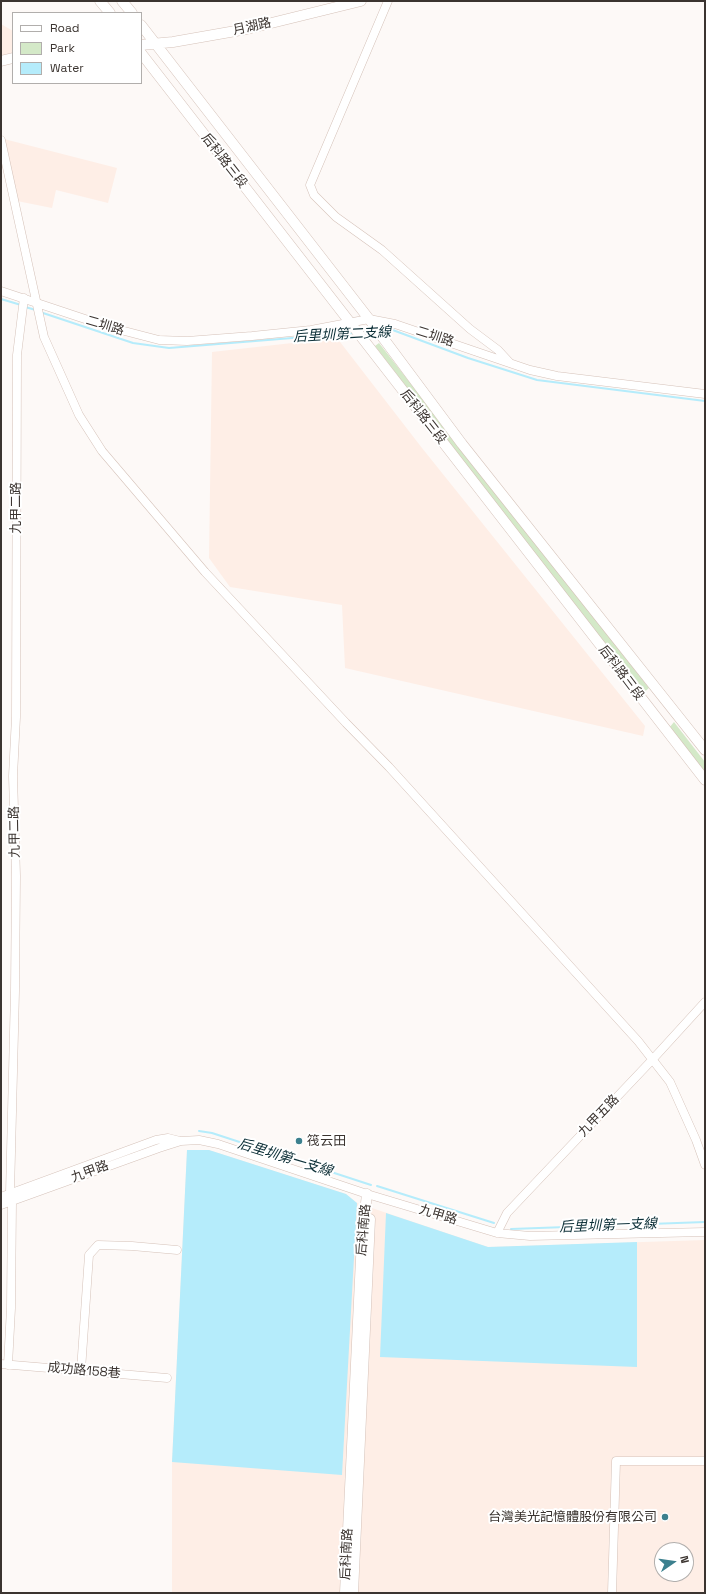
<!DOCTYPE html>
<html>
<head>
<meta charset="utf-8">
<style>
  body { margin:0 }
  #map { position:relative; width:706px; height:1594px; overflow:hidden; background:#fdf9f7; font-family:"Space Grotesk",sans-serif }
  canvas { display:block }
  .frame { position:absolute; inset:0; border:2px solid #3b3430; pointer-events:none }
  .legend { position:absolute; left:12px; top:12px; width:130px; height:72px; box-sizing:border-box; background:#fff; border:1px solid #b1aeac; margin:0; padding:5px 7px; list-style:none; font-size:12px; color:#3b3430 }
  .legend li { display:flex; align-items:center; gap:8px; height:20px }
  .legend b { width:20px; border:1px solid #b1aeac }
  .north { position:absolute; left:654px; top:1542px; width:40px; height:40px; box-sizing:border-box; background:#fff; border:1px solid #b1aeac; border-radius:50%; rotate:77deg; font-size:11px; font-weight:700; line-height:16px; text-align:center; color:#3b3430 }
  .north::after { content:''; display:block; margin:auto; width:14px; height:18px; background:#3c808e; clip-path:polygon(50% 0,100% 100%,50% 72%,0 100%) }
</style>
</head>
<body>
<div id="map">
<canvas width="706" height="1594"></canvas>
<div class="frame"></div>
<ul class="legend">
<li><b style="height:5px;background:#fff"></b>Road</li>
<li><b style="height:11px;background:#d4e9c8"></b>Park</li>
<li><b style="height:11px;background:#b5ecfb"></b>Water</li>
</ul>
<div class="north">N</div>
</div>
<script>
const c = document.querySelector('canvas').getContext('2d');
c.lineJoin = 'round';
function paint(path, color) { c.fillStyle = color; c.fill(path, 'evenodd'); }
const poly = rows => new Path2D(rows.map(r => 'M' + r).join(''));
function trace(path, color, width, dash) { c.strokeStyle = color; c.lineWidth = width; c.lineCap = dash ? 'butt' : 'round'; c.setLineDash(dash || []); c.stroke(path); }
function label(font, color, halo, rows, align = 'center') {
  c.font = font + ' "Space Grotesk","Noto Sans TC",sans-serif'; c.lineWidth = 4; c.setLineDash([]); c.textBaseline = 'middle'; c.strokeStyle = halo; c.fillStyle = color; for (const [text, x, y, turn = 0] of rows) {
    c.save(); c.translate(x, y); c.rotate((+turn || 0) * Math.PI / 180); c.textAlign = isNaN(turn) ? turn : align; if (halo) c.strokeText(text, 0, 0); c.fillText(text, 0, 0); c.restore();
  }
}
const built = poly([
  [1,24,13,31,13,55,1,57],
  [4,139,117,168,108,203,56,190,52,208,17,201],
  [337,338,422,448,645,726,643,736,345,668,342,605,230,587,209,558,212,352],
  [187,1150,209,1150,346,1194,357,1203,488,1247,705,1240,705,1593,172,1593,172,1462],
  [662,1550,686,1550,686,1574,662,1574]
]);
const green = poly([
  [379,343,649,688,642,694,375,346],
  [674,722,705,762,705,774,669,728]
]);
const water = poly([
  [187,1150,209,1150,346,1194,357,1203,342,1475,172,1462],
  [386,1213,488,1247,637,1242,637,1367,380,1357]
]);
const stream = poly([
  [1,299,21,305],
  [25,307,36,310],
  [40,312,133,343,169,348,354,333],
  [382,330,390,329,468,358,537,380,705,401],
  [362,332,374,331],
  [199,1131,212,1133,371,1185],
  [87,1170,107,1162],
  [377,1186,494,1223],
  [511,1229,705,1222]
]);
const minor = poly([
  [388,1,310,185,314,195,336,217,382,250,470,329,498,350,510,363],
  [1,140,44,337,79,415,102,451,205,572,346,723,389,767,638,1041,670,1082,696,1140,705,1165],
  [1,291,109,327,159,340,187,341,252,336,311,330,369,319,395,324,530,370,557,376,705,394],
  [1,1197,156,1140,168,1138,180,1141],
  [1,1205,159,1148,181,1141,199,1140,218,1144,367,1194,497,1233,530,1236,705,1232],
  [497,1233,507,1213,652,1060,705,1002],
  [1,1364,167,1378],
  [8,1365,11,1308,12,1201,10,1193,15,991,16,876,13,776,16,717,17,355,24,298],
  [81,1370,89,1255,98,1245,132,1246,177,1250],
  [612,1593,616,1461,705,1461]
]);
const tertiary = poly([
  [100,1,110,13],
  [122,1,132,13],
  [141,25,369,319,462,444,705,750],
  [141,45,173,42,247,29,361,1],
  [141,53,705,780],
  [1,61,13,58],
  [345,1593,362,1238,367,1194],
  [353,1593,370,1219]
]);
const markers = [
  [299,1141,4,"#3c808e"],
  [665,1517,4,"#3c808e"]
];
const streetNames = [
  ["月湖路",252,27,-12],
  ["后科路三段",224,161,52],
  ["二圳路",105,326,17],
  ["二圳路",435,337,18],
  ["后科路三段",423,417,52],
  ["九甲二路",16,508,-90],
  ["后科路三段",621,673,53],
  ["九甲二路",15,832,-91],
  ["九甲五路",599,1116,-46],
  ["九甲路",90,1172,-20],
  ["九甲路",438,1215,17],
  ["后科南路",364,1230,-85],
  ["成功路158巷",84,1371,5],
  ["后科南路",347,1554,-87]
];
const poiNames = [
  ["筏云田",307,1141],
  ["台灣美光記憶體股份有限公司",657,1517,"right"]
];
const waterNames = [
  ["后里圳第二支線",342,335,-3],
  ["后里圳第一支線",285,1158,17],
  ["后里圳第一支線",608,1226,-2]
];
paint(built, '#feeee6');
paint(green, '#d4e9c8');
paint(water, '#b5ecfb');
trace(stream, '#b5ecfb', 2);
trace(minor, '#d5c2b9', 9);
trace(tertiary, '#d5c2b9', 11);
trace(minor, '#fff', 8);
trace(tertiary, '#fff', 10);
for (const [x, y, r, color] of markers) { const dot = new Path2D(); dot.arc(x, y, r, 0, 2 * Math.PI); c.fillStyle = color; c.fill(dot); trace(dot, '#fff', 1.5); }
label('13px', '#3b3430', '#fff', streetNames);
label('13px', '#3b3430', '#fff', poiNames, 'left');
label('italic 14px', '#0c2f37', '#fff', waterNames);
</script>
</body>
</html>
